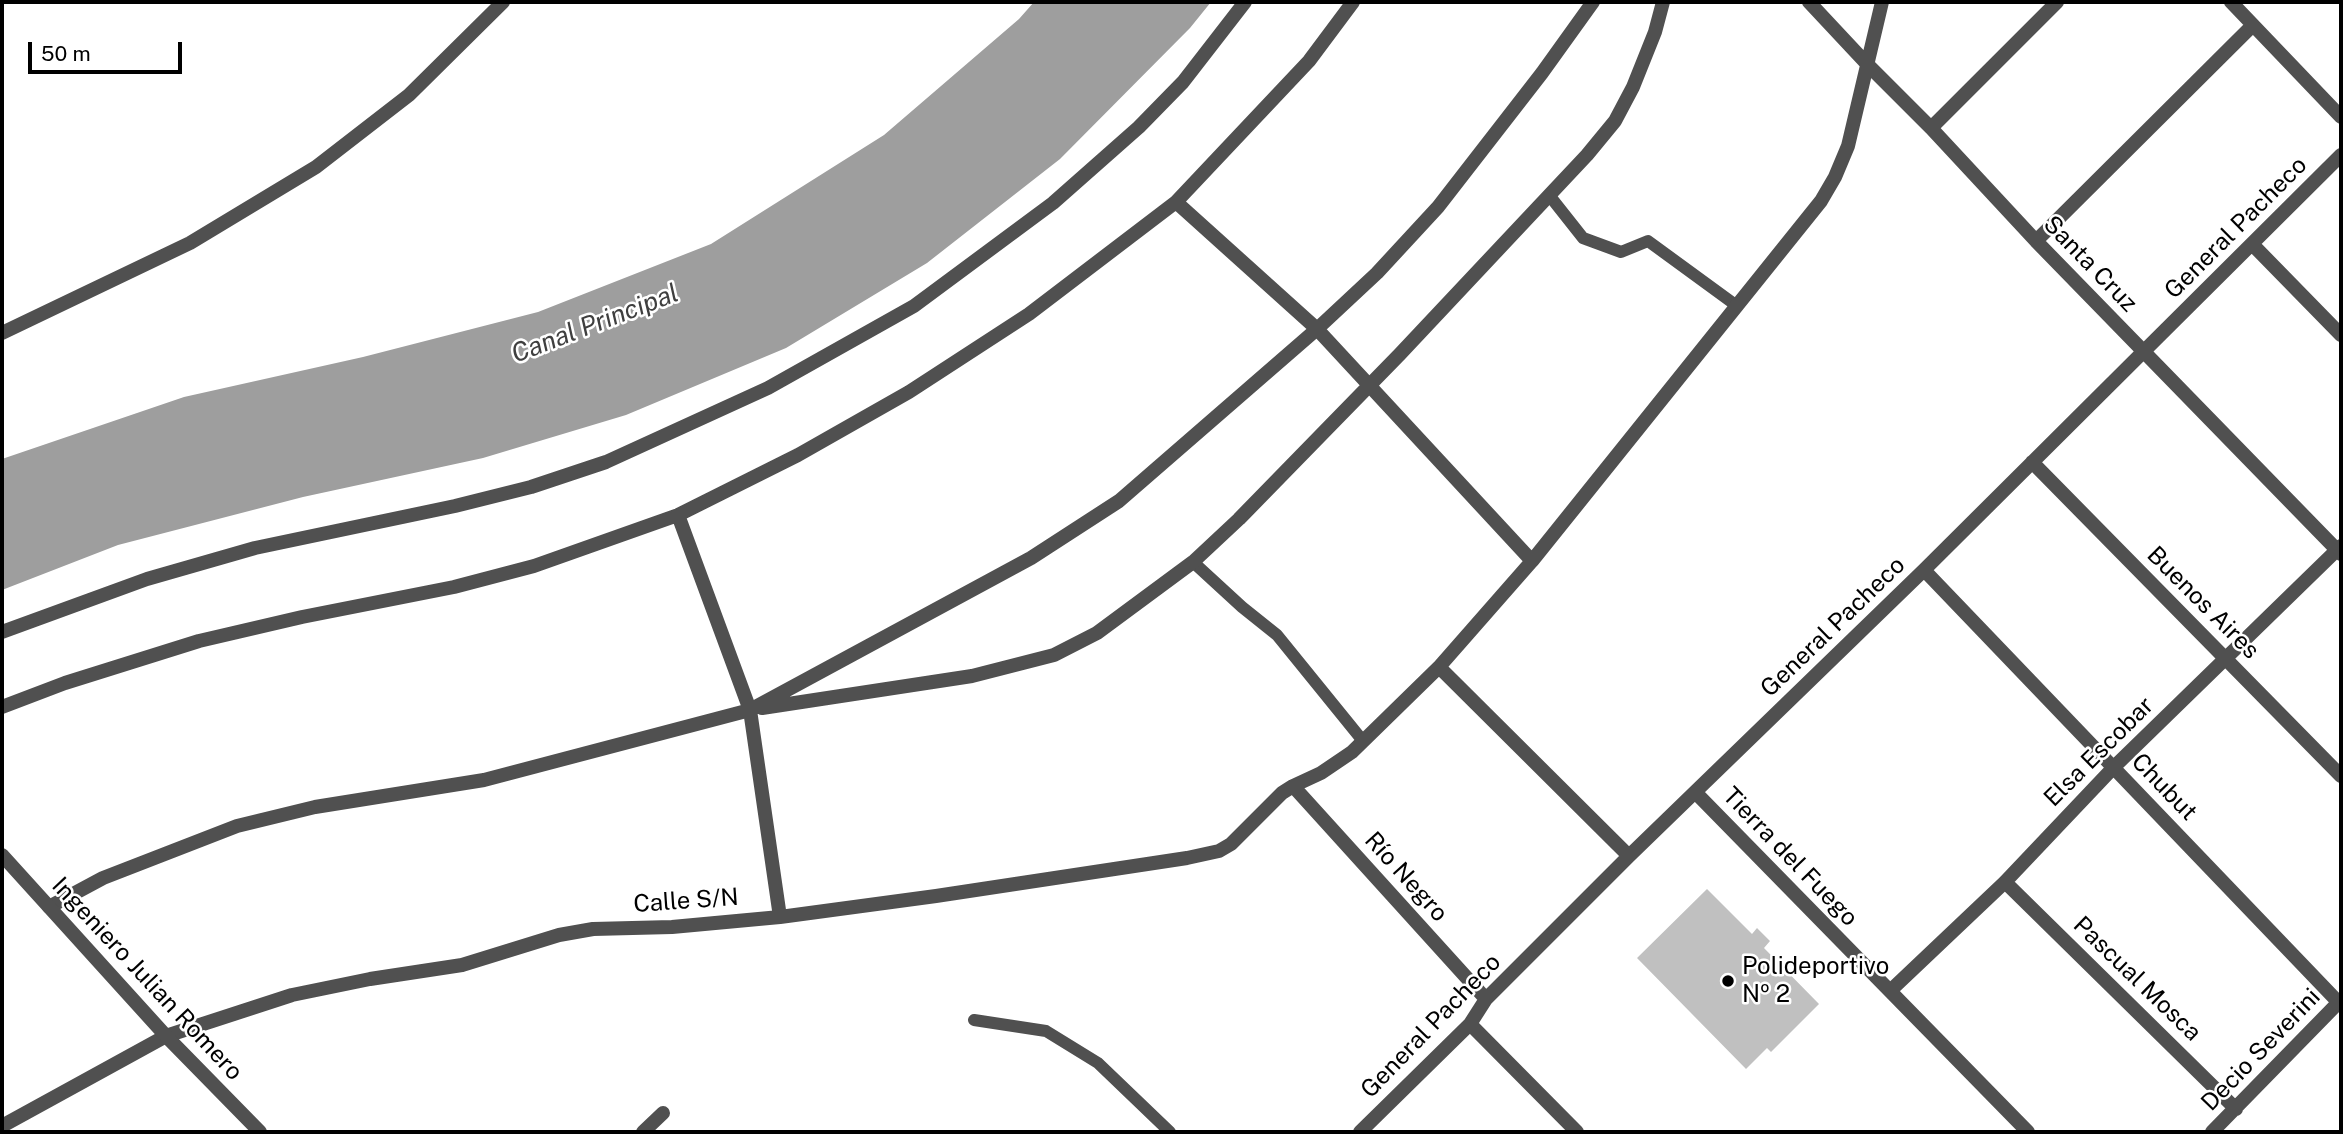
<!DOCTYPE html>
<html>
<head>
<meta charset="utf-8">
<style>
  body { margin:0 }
  #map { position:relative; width:2343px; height:1134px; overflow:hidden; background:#fff; font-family:"Public Sans",sans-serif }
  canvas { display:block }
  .frame { position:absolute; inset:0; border:4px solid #000; pointer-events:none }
  .scale { position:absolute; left:28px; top:42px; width:154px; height:32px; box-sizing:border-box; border:4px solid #000; border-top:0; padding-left:9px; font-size:21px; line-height:24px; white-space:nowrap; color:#000; -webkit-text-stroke:5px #fff; paint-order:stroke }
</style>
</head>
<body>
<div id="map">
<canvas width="2343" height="1134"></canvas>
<div class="frame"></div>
<div class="scale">50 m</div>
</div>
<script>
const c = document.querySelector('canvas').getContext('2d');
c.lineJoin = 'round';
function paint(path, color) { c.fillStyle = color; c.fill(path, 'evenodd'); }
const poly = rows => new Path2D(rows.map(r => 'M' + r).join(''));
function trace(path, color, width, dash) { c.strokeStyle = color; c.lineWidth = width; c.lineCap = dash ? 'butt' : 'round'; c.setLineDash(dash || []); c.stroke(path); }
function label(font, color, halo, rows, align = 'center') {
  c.font = font + ' "Public Sans",sans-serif'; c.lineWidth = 5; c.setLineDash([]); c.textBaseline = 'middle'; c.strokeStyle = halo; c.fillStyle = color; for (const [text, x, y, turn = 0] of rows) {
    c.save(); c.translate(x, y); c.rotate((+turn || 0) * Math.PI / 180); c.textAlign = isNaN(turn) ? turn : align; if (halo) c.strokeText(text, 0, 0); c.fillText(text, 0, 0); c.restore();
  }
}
const water = poly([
  [1034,2,1211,2,1190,28,1060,159,927,263,786,348,626,415,483,458,303,497,118,545,2,590,2,459,184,397,363,357,538,312,711,244,884,135,1019,19]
]);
const building = poly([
  [1707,889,1752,934,1757,928,1770,941,1764,948,1819,1004,1771,1052,1767,1048,1746,1069,1637,958]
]);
const service = poly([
  [1549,195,1583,238,1621,252,1648,241,1737,306],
  [1193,562,1242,607,1277,635,1363,741],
  [974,1020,1046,1031,1098,1063,1170,1132]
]);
const minor = poly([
  [1809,2,1867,64,1931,128,2036,241,2341,554],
  [2231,2,2341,117],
  [1931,128,2057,2],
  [1176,202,1309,61,1353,2],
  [2036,241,2253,25],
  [2252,244,2341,335],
  [2032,462,2341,776],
  [678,515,750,710,780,917],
  [1924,570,2341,1005],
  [2,632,147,579,255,548,455,506,531,487,606,462,768,388,914,306,1053,203,1139,127,1183,82,1245,2],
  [1439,667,1629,856],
  [2,707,65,683,199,641,302,617,454,587,534,566,678,515,798,455,909,392,1029,314,1176,202,1317,329,1532,561],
  [762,708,972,676,1054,655,1097,633,1193,562,1239,519,1400,354,1587,155,1615,121,1633,87,1655,32,1663,2],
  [1293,786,1486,999],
  [1696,793,2028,1132],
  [2005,882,2236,1109],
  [49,907,103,878,237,826,315,807,484,780,750,710,1031,558,1119,501,1317,329,1377,273,1438,207,1542,73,1593,2],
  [1890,991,2005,882,2114,767,2341,546],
  [1470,1024,1577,1132],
  [2,1126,166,1036,292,995,370,979,462,965,559,935,593,929,672,927,780,917,936,896,1187,858,1219,851,1231,844,1282,793,1293,786,1321,773,1352,752,1439,667,1532,561,1821,201,1835,177,1848,146,1882,2],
  [643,1132,663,1113],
  [1360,1132,1470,1024,1486,999,1629,856,1924,570,2341,155],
  [2212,1132,2341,1000]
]);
const tertiary = poly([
  [2,333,190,243,316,167,409,95,503,2],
  [2,855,166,1036,260,1132]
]);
const markers = [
  [1728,981,7,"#000"]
];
const streetNames = [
  ["General Pacheco",2236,228,-45],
  ["Santa Cruz",2090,264,46],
  ["Buenos Aires",2203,603,45],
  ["General Pacheco",1833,627,-44],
  ["Elsa Escobar",2099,752,-45],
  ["Chubut",2164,787,46],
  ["Tierra del Fuego",1790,857,46],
  ["Río Negro",1406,877,48],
  ["Calle S/N",686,901,-4],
  ["Ingeniero Julian Romero",147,979,47],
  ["Pascual Mosca",2137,979,44],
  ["General Pacheco",1431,1026,-46],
  ["Decio Severini",2261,1050,-46]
];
const poiNames = [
  ["Polideportivo",1742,967],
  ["Nº 2",1742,995]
];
const waterNames = [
  ["Canal Principal",595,324,-21]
];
paint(water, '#9e9e9e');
paint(building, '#c0c0c0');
trace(service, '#505050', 12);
trace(minor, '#505050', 14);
trace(tertiary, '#505050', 14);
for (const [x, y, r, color] of markers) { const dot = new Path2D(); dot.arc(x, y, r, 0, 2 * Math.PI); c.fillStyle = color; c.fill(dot); trace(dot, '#fff', 2.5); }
label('24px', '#000', '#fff', streetNames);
label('24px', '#000', '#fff', poiNames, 'left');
label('italic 26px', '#3f3f3f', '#fff', waterNames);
</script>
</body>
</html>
